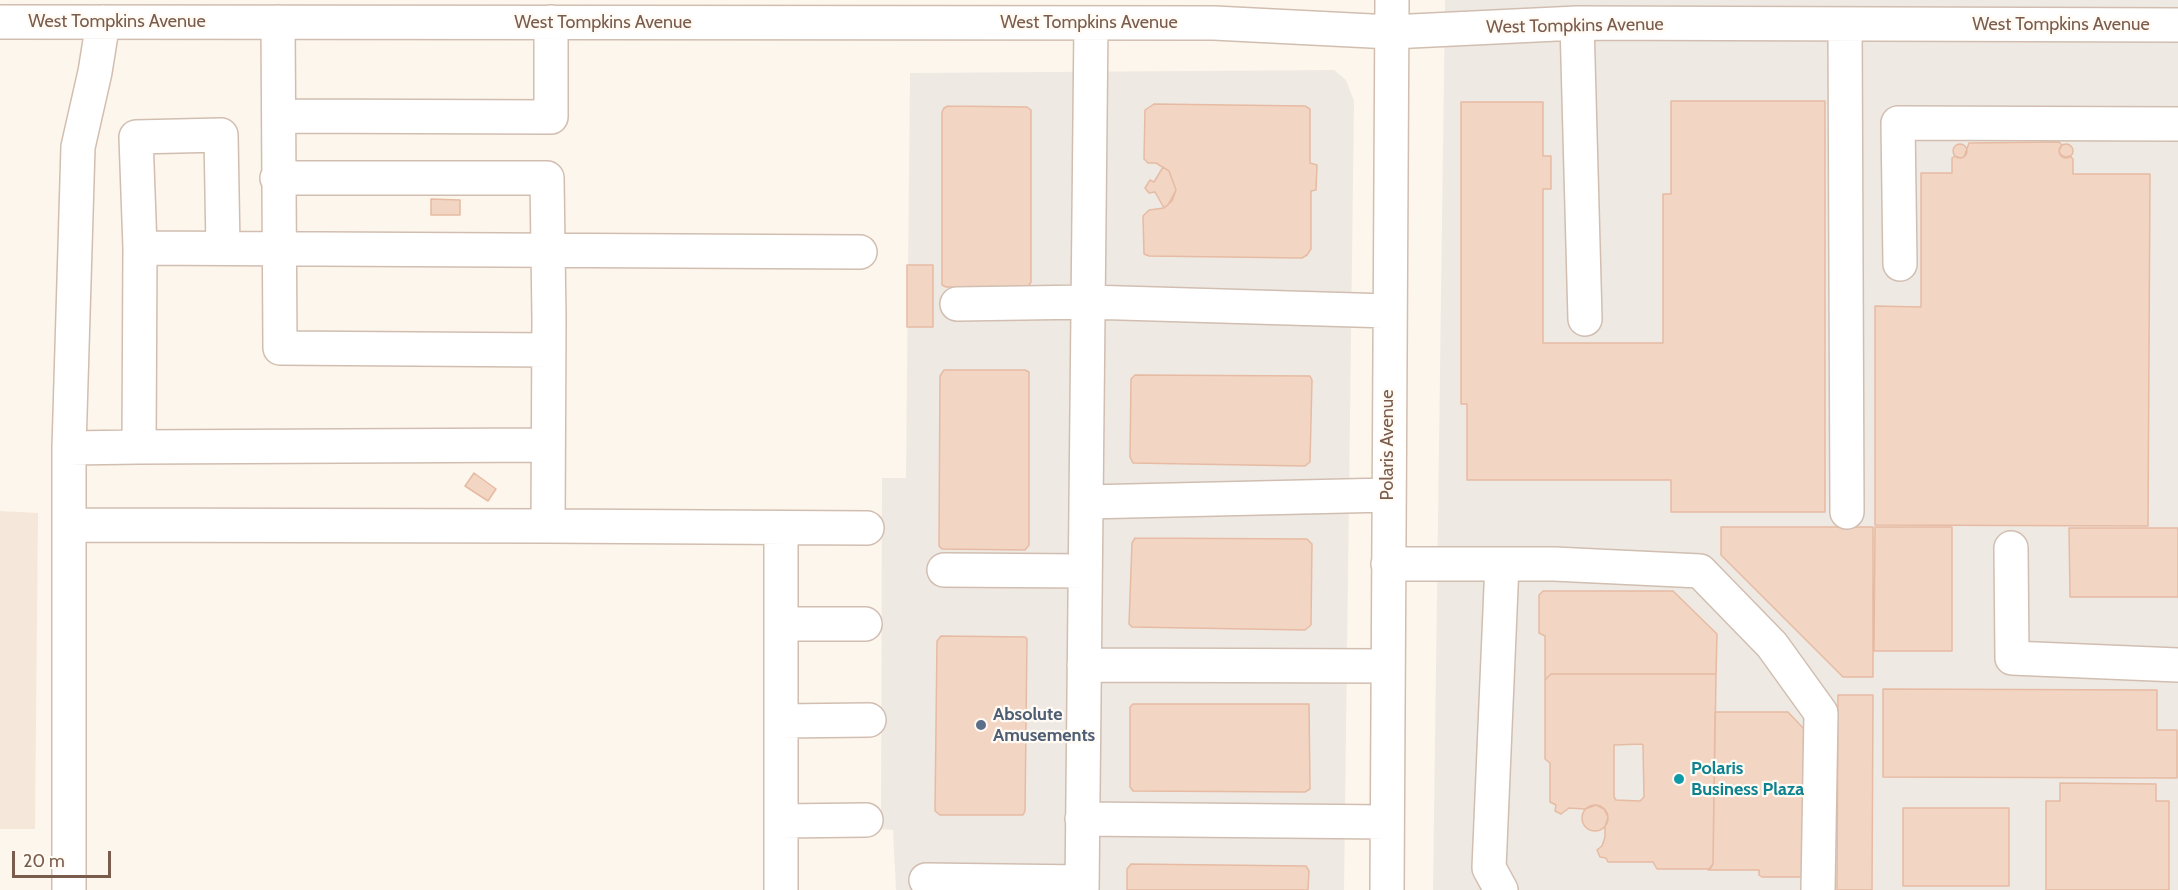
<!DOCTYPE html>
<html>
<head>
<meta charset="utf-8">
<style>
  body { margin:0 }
  #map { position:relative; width:2178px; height:890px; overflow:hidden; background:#fdf6ec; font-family:Cabin,sans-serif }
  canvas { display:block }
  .scale { position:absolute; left:12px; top:851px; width:99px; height:27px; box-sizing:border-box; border:3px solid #7a5c4d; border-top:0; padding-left:8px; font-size:18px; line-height:21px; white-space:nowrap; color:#7a5c4d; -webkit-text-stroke:4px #fffaf3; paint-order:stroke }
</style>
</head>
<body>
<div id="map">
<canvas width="2178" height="890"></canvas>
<div class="scale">20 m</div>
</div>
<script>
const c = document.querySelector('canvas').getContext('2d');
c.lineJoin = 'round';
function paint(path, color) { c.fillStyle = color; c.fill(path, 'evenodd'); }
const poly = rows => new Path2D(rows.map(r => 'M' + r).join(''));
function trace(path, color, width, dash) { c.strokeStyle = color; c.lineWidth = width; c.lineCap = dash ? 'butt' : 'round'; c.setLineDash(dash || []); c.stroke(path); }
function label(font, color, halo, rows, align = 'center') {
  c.font = font + ' Cabin,sans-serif'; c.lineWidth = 4.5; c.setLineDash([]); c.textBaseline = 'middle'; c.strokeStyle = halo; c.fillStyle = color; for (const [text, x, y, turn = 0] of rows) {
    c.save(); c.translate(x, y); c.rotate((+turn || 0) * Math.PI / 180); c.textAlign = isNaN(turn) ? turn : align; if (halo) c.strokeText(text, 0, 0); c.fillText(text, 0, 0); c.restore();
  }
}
const residential = poly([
  [0,511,38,513,35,829,0,829]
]);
const industrial = poly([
  [1445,0,2178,0,2178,890,1433,890],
  [1334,70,1346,80,1354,101,1344,890,896,890,893,830,881,829,882,478,906,478,910,73]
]);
const building = poly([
  [1671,101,1825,101,1825,512,1671,512,1671,480,1467,480,1467,404,1461,404,1461,102,1543,102,1543,156,1551,156,1551,189,1543,189,1543,343,1663,343,1663,194,1671,194,1671,101],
  [1154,104,1305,106,1310,109,1310,163,1317,165,1316,190,1311,191,1311,249,1307,255,1302,258,1149,256,1144,254,1143,216,1149,210,1164,208,1168,205,1176,190,1169,171,1156,163,1148,163,1144,159,1145,110,1154,104],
  [948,106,1027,107,1031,110,1031,282,1028,287,946,287,942,285,942,112,944,108,948,106],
  [2059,142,2062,145,2059,151,2061,155,2065,157,2070,156,2073,159,2073,174,2150,174,2148,526,1875,525,1875,306,1921,307,1921,173,1952,173,1952,158,1955,156,1960,158,1964,157,1969,143,2059,142],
  '1953 151a7 7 0 1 1 14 0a7 7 0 1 1-14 0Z',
  '2059 151a7 7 0 1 1 14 0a7 7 0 1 1-14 0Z',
  [1163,167,1169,171,1176,190,1172,201,1164,208,1155,192,1149,193,1145,188,1150,180,1154,182,1163,167],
  [431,199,460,200,460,215,431,215,431,199],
  [907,265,933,265,933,327,907,327,907,265],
  [944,370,1025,370,1029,372,1029,545,1025,550,942,549,939,546,940,376,944,370],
  [1135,375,1310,376,1312,380,1310,462,1305,466,1133,463,1130,457,1131,379,1135,375],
  [474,473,496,489,488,501,465,486,474,473],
  [1721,527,1873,527,1873,677,1843,677,1721,555,1721,527],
  [1875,527,1952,527,1952,651,1874,651,1875,527],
  [2069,528,2178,528,2178,597,2070,597,2069,528],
  [1135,538,1307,539,1312,544,1311,625,1305,630,1132,627,1129,624,1132,543,1135,538],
  [1543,591,1673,591,1717,634,1716,674,1551,674,1545,680,1545,636,1539,633,1539,595,1543,591],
  [941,636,1025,637,1027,639,1025,811,1023,815,940,815,935,811,937,641,941,636],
  [1551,674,1716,674,1713,864,1710,869,1657,869,1653,862,1608,862,1606,858,1600,857,1597,850,1602,846,1605,837,1605,827,1608,817,1604,809,1596,805,1585,809,1569,808,1561,814,1555,811,1556,805,1550,802,1550,763,1545,759,1545,680,1551,674],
  [1641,744,1643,745,1644,797,1640,801,1616,800,1614,797,1614,745,1641,744],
  [1883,689,2157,690,2157,730,2177,730,2177,778,1883,777,1883,689],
  [1838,695,1873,695,1872,890,1837,890,1838,695],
  [1133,704,1309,704,1310,789,1305,792,1133,791,1130,787,1130,707,1133,704],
  [1715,712,1788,712,1804,729,1803,876,1800,877,1762,877,1759,875,1759,870,1708,870,1713,864,1715,712],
  [2060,783,2156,784,2156,801,2169,801,2169,890,2046,890,2046,801,2060,801,2060,783],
  '1582 818a13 13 0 1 1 26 0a13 13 0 1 1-26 0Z',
  [1903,808,2009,808,2009,886,1903,886,1903,808],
  [1131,864,1306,866,1309,871,1308,890,1127,890,1127,869,1131,864]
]);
const minor = poly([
  [0,22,1214,23,1391,32,1577,23,2178,25],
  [278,22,280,348,549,350],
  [1577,23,1585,319],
  [1845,24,1847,512],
  [279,116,551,117,551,22],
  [277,178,547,178,549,319,548,526,867,528],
  [140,248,136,137,221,135,223,248],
  [1900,264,1898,123,2178,124],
  [957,304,1088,302,1389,311],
  [548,445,139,447,140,248,860,252],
  [69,448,78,147,95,72,103,22],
  [1086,502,1388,495],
  [69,525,69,448,139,447],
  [781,528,781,890],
  [2011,548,2012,658,2178,665],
  [1388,564,1554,564,1700,571,1772,645,1821,713,1818,890],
  [944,570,1085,571],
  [781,624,865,624],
  [1084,665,1387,666],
  [781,721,869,720],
  [1082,819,1387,822],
  [781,821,866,820],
  [926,880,1082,882],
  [69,890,69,525,548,526],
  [1082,890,1091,23],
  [1387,890,1392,0],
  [1501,890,1489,868,1502,564]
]);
const markers = [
  [981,725,6,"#5c6f8a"],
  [1679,779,6,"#0f9aa8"]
];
const streetNames = [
  ["West Tompkins Avenue",117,22],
  ["West Tompkins Avenue",603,23],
  ["West Tompkins Avenue",1089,23],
  ["West Tompkins Avenue",2061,25],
  ["West Tompkins Avenue",1575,26,-1],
  ["Polaris Avenue",1388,445,-90]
];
const serviceNames = [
  ["Absolute",993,715],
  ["Amusements",993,736]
];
const cultureNames = [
  ["Polaris",1691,769],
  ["Business Plaza",1691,790]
];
paint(residential, '#f5e8da');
paint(industrial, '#efe9e4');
paint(building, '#f3d5c3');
trace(building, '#e6bba3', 1.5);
trace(minor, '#d1beb0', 36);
trace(minor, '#fff', 33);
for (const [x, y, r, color] of markers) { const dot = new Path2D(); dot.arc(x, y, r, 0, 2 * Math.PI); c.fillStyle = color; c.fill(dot); trace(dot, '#fffaf3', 2); }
label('18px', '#7a5c4d', '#fffaf3', streetNames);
label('bold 18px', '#4e5e75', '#fffaf3', serviceNames, 'left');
label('bold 18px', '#0d838f', '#fffaf3', cultureNames, 'left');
</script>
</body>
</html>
